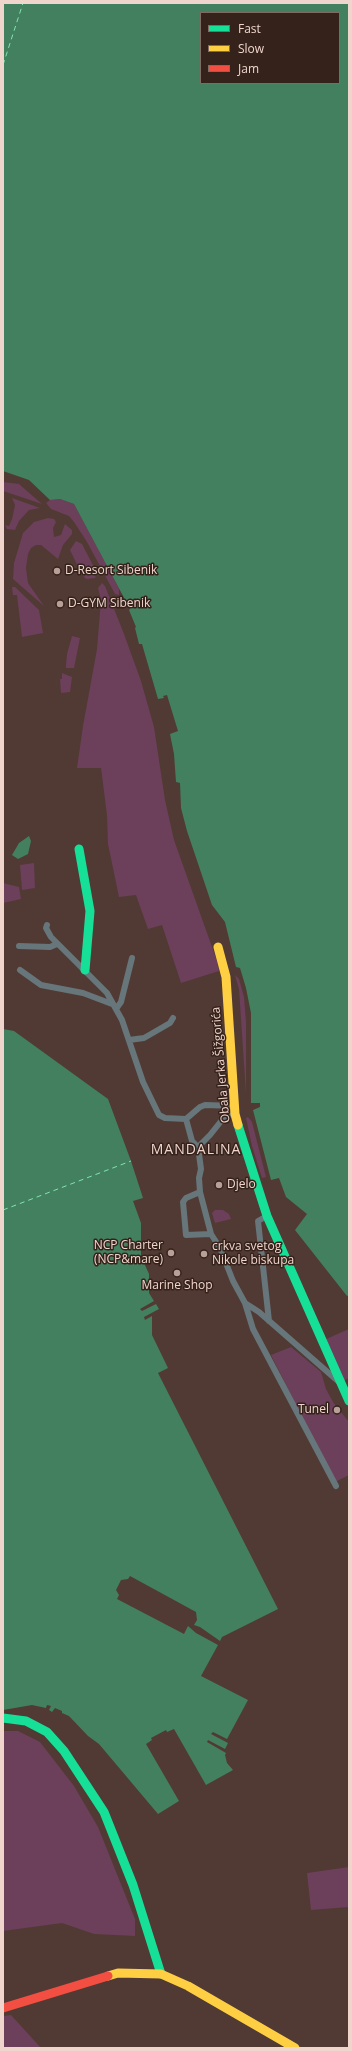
<!DOCTYPE html>
<html>
<head>
<meta charset="utf-8">
<style>
  body { margin:0 }
  #map { position:relative; width:352px; height:2051px; overflow:hidden; background:#513a33; font-family:"Open Sans",sans-serif }
  canvas { display:block }
  .frame { position:absolute; inset:0; border:4px solid #f0d5cd; pointer-events:none }
  .legend { position:absolute; left:200px; top:12px; width:140px; height:72px; box-sizing:border-box; background:#35221b; border:1px solid #806a62; margin:0; padding:5px 7px; list-style:none; font-size:12px; color:#f0d5cd }
  .legend li { display:flex; align-items:center; gap:8px; height:20px }
  .legend b { width:20px; border:1px solid #806a62 }
</style>
</head>
<body>
<div id="map">
<canvas width="352" height="2051"></canvas>
<div class="frame"></div>
<ul class="legend">
<li><b style="height:5px;background:#16e098"></b>Fast</li>
<li><b style="height:5px;background:#ffcf43"></b>Slow</li>
<li><b style="height:5px;background:#f24e42"></b>Jam</li>
</ul>
</div>
<script>
const c = document.querySelector('canvas').getContext('2d');
c.lineJoin = 'round';
function paint(path, color) { c.fillStyle = color; c.fill(path, 'evenodd'); }
const poly = rows => new Path2D(rows.map(r => 'M' + r).join(''));
function trace(path, color, width, dash) { c.strokeStyle = color; c.lineWidth = width; c.lineCap = dash ? 'butt' : 'round'; c.setLineDash(dash || []); c.stroke(path); }
function label(font, color, halo, rows, align = 'center') {
  c.font = font + ' "Open Sans",sans-serif'; c.lineWidth = 3; c.setLineDash([]); c.textBaseline = 'middle'; c.strokeStyle = halo; c.fillStyle = color; for (const [text, x, y, turn = 0] of rows) {
    c.save(); c.translate(x, y); c.rotate((+turn || 0) * Math.PI / 180); c.textAlign = isNaN(turn) ? turn : align; if (halo) c.strokeText(text, 0, 0); c.fillText(text, 0, 0); c.restore();
  }
}
const green = poly([
  [3,482,19,484,42,504,3,491],
  [12,498,40,508,29,510,19,521,15,530,7,529,5,525,9,526,12,519,15,505],
  [60,499,74,504,110,571,119,589,119,595,115,594,87,542,74,522,69,516,51,509,46,503,50,500],
  [48,518,54,519,56,522,53,528,54,537,61,535,65,524,72,530,72,534,63,545,58,559,41,545,36,545,31,548,28,554,26,568,28,583,44,606,13,579,14,563,23,533,34,522],
  [76,541,82,544,97,573,95,578,86,579,81,573,70,550],
  [102,583,105,586,124,634,141,681,154,727,165,800,174,840,217,961,219,971,181,983,162,925,148,929,136,895,119,897,108,844,107,815,101,768,77,768,83,726,97,649,101,600,98,588],
  [12,587,15,587,39,610,43,633,22,637,17,595,13,595],
  [72,636,80,638,74,668,66,668,66,665,67,654],
  [62,673,72,677,70,692,61,693,60,679,62,679],
  [34,863,35,888,22,890,20,865],
  [3,883,19,887,21,899,3,903],
  [235,975,239,979,244,997,246,1022,246,1094,239,989],
  [248,1117,252,1122,266,1177,262,1178,252,1146,246,1118],
  [215,1210,223,1210,229,1214,231,1219,215,1223,212,1213],
  [349,1329,349,1378,343,1381,324,1340],
  [291,1347,321,1372,326,1389,333,1402,349,1422,349,1475,335,1482,271,1355],
  [3,1731,18,1731,40,1742,74,1786,98,1827,135,1919,135,1936,94,1934,62,1923,3,1931],
  [349,1867,349,1907,311,1910,307,1873],
  [11,2015,41,2048,3,2048,3,2016]
]);
const water = poly([
  [3,3,349,3,349,1295,347,1296,295,1230,307,1214,286,1197,279,1178,271,1180,253,1110,260,1107,260,1103,251,1103,251,1013,246,988,240,968,236,967,225,922,212,905,187,831,181,808,180,783,176,782,174,754,170,734,178,731,167,695,163,696,164,698,158,699,142,644,139,644,135,628,136,627,129,610,130,609,74,504,60,499,50,500,29,480,3,471],
  [201,13,339,13,339,83,201,83],
  [29,836,31,841,28,854,18,859,12,855,19,843],
  [3,1029,14,1031,108,1099,131,1161,143,1198,133,1201,141,1223,141,1256,149,1274,149,1293,154,1301,140,1309,142,1311,156,1304,159,1309,144,1317,145,1320,152,1316,152,1335,168,1368,158,1373,278,1609,222,1637,220,1641,200,1627,194,1625,197,1620,196,1612,130,1576,128,1579,121,1580,116,1590,119,1595,117,1599,184,1634,188,1626,196,1633,218,1645,201,1676,248,1700,227,1739,213,1732,211,1734,228,1743,225,1749,208,1740,207,1742,226,1753,225,1755,227,1763,233,1770,206,1785,174,1729,167,1732,166,1730,151,1738,152,1740,146,1744,179,1801,158,1814,99,1744,88,1736,69,1716,62,1713,62,1711,55,1708,52,1712,49,1710,51,1706,47,1705,46,1708,32,1705,3,1710]
]);
const ferry = poly([
  [3,65,23,3],
  [3,1210,131,1161]
]);
const street = poly([
  [47,925,46,928,51,937,107,993,122,1020,143,1082,159,1115,165,1118,186,1119,200,1107,205,1105,235,1106],
  [19,946,50,947,57,944],
  [20,970,41,985,83,993,112,1004],
  [116,1009,121,1002,132,958],
  [129,1040,144,1038,170,1023,173,1018],
  [186,1119,192,1141,198,1147,201,1169,199,1178,200,1192,211,1234],
  [198,1147,210,1135,226,1115,235,1114],
  [200,1192,186,1198,183,1202,186,1235,211,1234,220,1248,233,1281,245,1303,259,1312,339,1382],
  [267,1216,258,1221,269,1321],
  [245,1303,253,1329,336,1486]
]);
const fast = poly([
  [79,849,90,911,85,970],
  [238,1125,267,1216,349,1401],
  [3,1718,26,1721,47,1732,64,1751,104,1812,133,1885,161,1974]
]);
const slow = poly([
  [218,947,226,977,235,1114,238,1125],
  [108,1976,118,1973,161,1974,188,1986,295,2048]
]);
const jam = poly([
  [3,2008,108,1976]
]);
const markers = [
  [57,571,4,"#b89f97"],
  [60,604,4,"#b89f97"],
  [219,1185,4,"#b89f97"],
  [171,1253,4,"#b89f97"],
  [204,1254,4,"#b89f97"],
  [177,1273,4,"#b89f97"],
  [337,1410,4,"#b89f97"]
];
const poiNames = [
  ["D-Resort Sibenik",65,571],
  ["D-GYM Sibenik",68,604],
  ["Djelo",227,1185],
  ["NCP Charter",163,1246,"right"],
  ["(NCP&mare)",163,1260,"right"],
  ["crkva svetog",212,1247],
  ["Nikole biskupa",212,1261],
  ["Marine Shop",177,1286,"center"],
  ["Tunel",329,1410,"right"]
];
const streetNames = [
  ["Obala Jerka Šižgorića",221,1065,-95]
];
const quarterNames = [
  ["MANDALINA",196,1150]
];
paint(green, '#6c3f5b');
paint(water, '#42805f');
trace(ferry, '#81e5af', 1, [5, 4]);
trace(street, '#66767a', 6);
trace(fast, '#16e098', 9);
trace(slow, '#ffcf43', 9);
trace(jam, '#f24e42', 9);
for (const [x, y, r, color] of markers) { const dot = new Path2D(); dot.arc(x, y, r, 0, 2 * Math.PI); c.fillStyle = color; c.fill(dot); trace(dot, '#35221b', 1.5); }
label('12px', '#f0d5cd', '#35221b', poiNames, 'left');
label('12px', '#f0d5cd', '#35221b', streetNames);
c.letterSpacing = '1px';
label('14px', '#f0d5cd', '#35221b', quarterNames);
c.letterSpacing = '0px';
</script>
</body>
</html>
